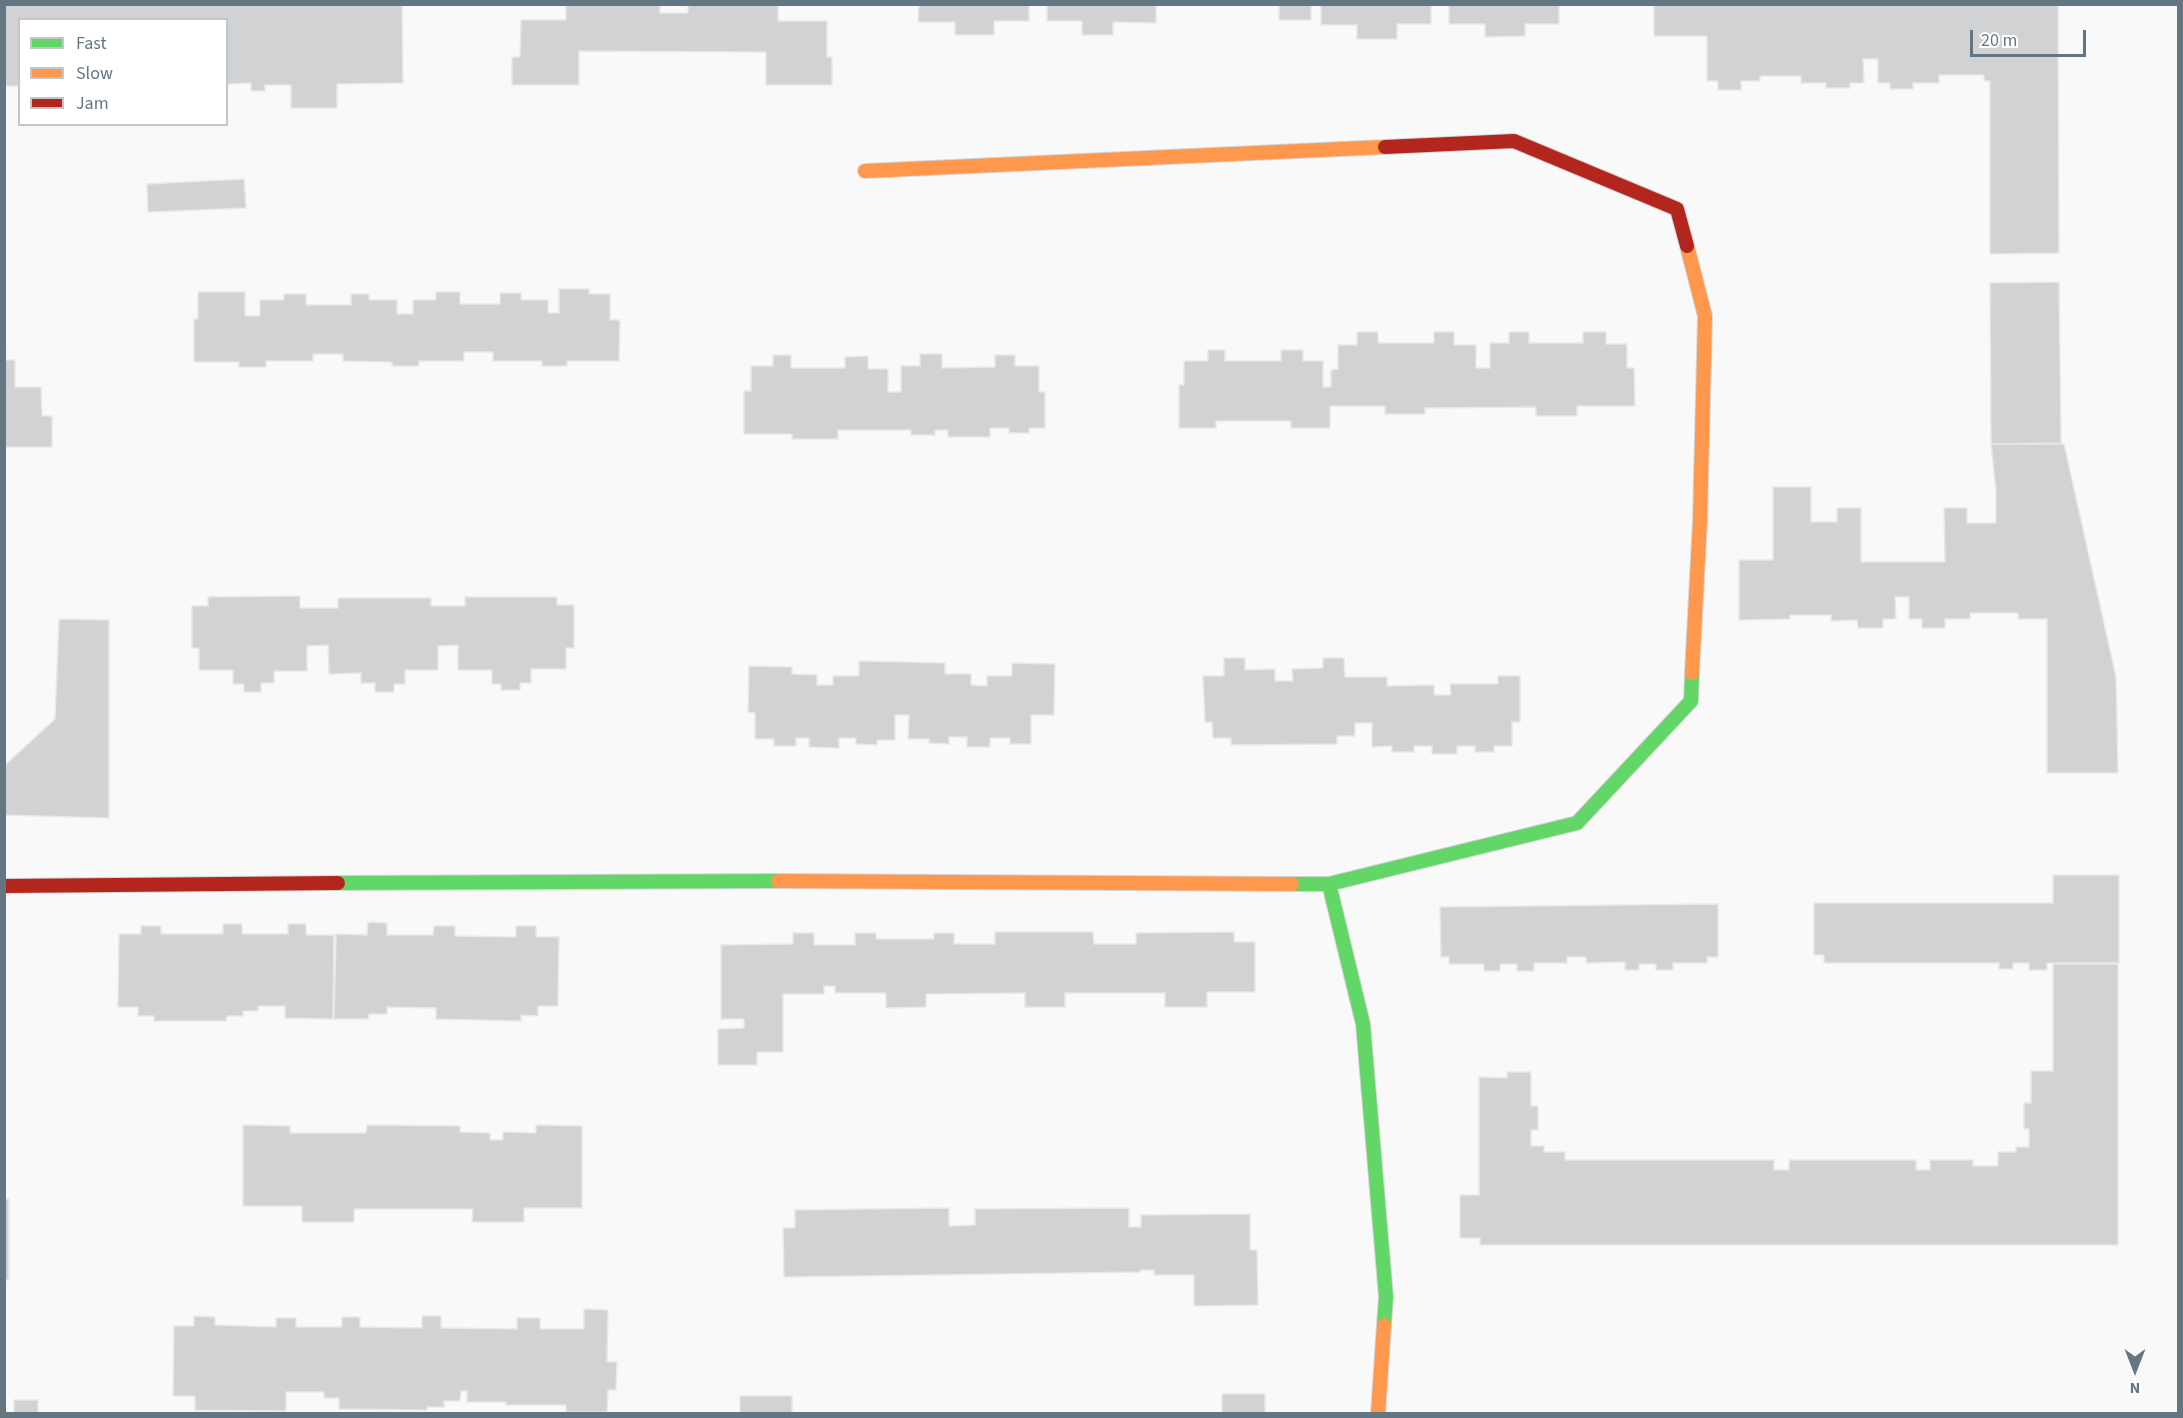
<!DOCTYPE html>
<html>
<head>
<meta charset="utf-8">
<style>
  body { margin:0 }
  #map { position:relative; width:2183px; height:1418px; overflow:hidden; background:#f9f9f9; font-family:"Source Sans 3",sans-serif }
  canvas { display:block }
  .frame { position:absolute; inset:0; border:6px solid #657683; pointer-events:none }
  .legend { position:absolute; left:18px; top:18px; width:210px; height:108px; box-sizing:border-box; background:#fff; border:2px solid #c1c8cd; margin:0; padding:8px 10px; list-style:none; font-size:18px; color:#657683 }
  .legend li { display:flex; align-items:center; gap:12px; height:30px }
  .legend b { width:30px; border:2px solid #c1c8cd }
  .north { position:absolute; left:2105px; top:1340px; width:60px; height:60px; -webkit-text-stroke:4px #fff; paint-order:stroke; rotate:180deg; font-size:16px; font-weight:700; line-height:24px; text-align:center; color:#657683 }
  .north::after { content:''; display:block; margin:auto; width:21px; height:27px; background:#657683; clip-path:polygon(50% 0,100% 100%,50% 72%,0 100%) }
  .scale { position:absolute; left:1970px; top:30px; width:116px; height:27px; box-sizing:border-box; border:3px solid #657683; border-top:0; padding-left:8px; font-size:18px; line-height:21px; white-space:nowrap; color:#657683; -webkit-text-stroke:4px #fff; paint-order:stroke }
</style>
</head>
<body>
<div id="map">
<canvas width="2183" height="1418"></canvas>
<div class="frame"></div>
<ul class="legend">
<li><b style="height:8px;background:#63d668"></b>Fast</li>
<li><b style="height:8px;background:#ff974d"></b>Slow</li>
<li><b style="height:8px;background:#b3261e"></b>Jam</li>
</ul>
<div class="north">N</div>
<div class="scale">20 m</div>
</div>
<script>
const c = document.querySelector('canvas').getContext('2d');
c.lineJoin = 'round';
function paint(path, color) { c.fillStyle = color; c.fill(path, 'evenodd'); }
const poly = rows => new Path2D(rows.map(r => 'M' + r).join(''));
function trace(path, color, width, dash) { c.strokeStyle = color; c.lineWidth = width; c.lineCap = dash ? 'butt' : 'round'; c.setLineDash(dash || []); c.stroke(path); }
const building = poly([
  [4,4,402,4,403,83,337,84,337,108,291,108,291,85,265,85,265,91,251,91,251,83,226,84,226,20,20,20,20,86,4,86,4,4],
  [566,4,660,4,660,13,688,13,688,4,778,4,778,21,827,21,827,57,832,57,832,85,766,85,766,52,579,51,579,85,512,85,512,57,520,57,521,20,566,20,566,4],
  [919,4,1029,4,1029,21,994,21,994,35,955,35,955,22,918,22,919,4],
  [1047,4,1156,4,1156,23,1113,22,1113,35,1082,35,1082,21,1047,21,1047,4],
  [1279,4,1311,4,1311,20,1279,20,1279,4],
  [1321,4,1431,4,1431,24,1397,24,1397,39,1357,39,1357,25,1321,25,1321,4],
  [1449,4,1559,4,1559,24,1525,24,1525,36,1485,37,1485,24,1449,24,1449,4],
  [1654,4,2058,4,2059,253,1990,254,1990,81,1984,81,1984,75,1939,75,1939,83,1913,83,1913,89,1890,89,1890,83,1878,83,1878,59,1863,59,1864,83,1850,83,1850,88,1826,88,1826,83,1801,83,1801,76,1760,76,1760,81,1741,81,1741,90,1718,90,1718,81,1707,81,1707,36,1654,36,1654,4],
  [244,179,246,208,148,212,147,184,244,179],
  [2059,282,2061,443,1991,444,1990,283,2059,282],
  [559,289,589,289,589,294,610,294,610,320,620,320,619,361,567,361,567,366,542,366,542,361,493,361,493,352,464,352,464,361,419,361,419,366,392,366,392,362,343,361,343,354,313,354,313,361,266,361,266,367,239,367,239,362,194,362,194,319,198,319,198,292,245,292,245,316,260,316,260,300,284,300,284,294,306,294,306,305,351,305,351,294,369,294,369,300,397,300,397,314,413,314,413,300,436,300,436,292,460,292,460,304,500,304,500,293,521,293,521,300,548,300,548,313,559,313,559,289],
  [4,291,6,360,15,360,15,387,41,387,42,416,52,416,52,447,4,447,4,291],
  [1357,332,1378,332,1378,343,1434,343,1434,332,1454,332,1454,345,1476,345,1476,368,1490,368,1490,343,1509,343,1509,332,1529,332,1529,343,1583,343,1583,332,1606,332,1606,344,1627,344,1627,368,1634,368,1635,406,1577,406,1577,416,1536,416,1536,407,1425,408,1425,414,1385,414,1385,406,1330,406,1330,428,1291,428,1291,421,1216,421,1216,428,1179,428,1179,385,1184,385,1184,361,1208,361,1208,350,1225,350,1225,361,1281,361,1281,350,1303,350,1303,361,1323,361,1323,387,1331,387,1331,370,1338,369,1338,345,1357,345,1357,332],
  [920,354,942,354,942,368,995,367,995,355,1015,355,1015,366,1039,366,1039,392,1045,392,1045,428,1029,428,1029,433,1009,433,1009,428,990,428,990,437,948,437,948,430,935,430,935,435,911,435,911,430,838,430,838,439,792,439,792,434,744,434,744,391,751,391,751,366,773,366,773,355,791,355,791,368,845,368,845,357,868,356,868,369,888,369,888,392,901,392,901,366,920,366,920,354],
  [1991,444,2064,444,2116,677,2118,773,2047,773,2047,619,2018,619,2018,613,1970,613,1970,619,1945,619,1945,628,1922,628,1922,619,1909,619,1909,597,1895,597,1896,619,1883,619,1883,628,1858,628,1857,620,1831,621,1831,615,1790,615,1790,619,1739,620,1739,560,1773,560,1773,487,1811,487,1811,522,1837,522,1837,508,1861,508,1861,562,1945,562,1944,508,1967,508,1967,523,1996,523,1996,491,1991,444],
  [300,596,300,608,338,608,338,598,431,598,431,606,465,606,465,597,557,597,557,605,574,605,574,648,566,648,566,669,531,669,531,683,520,683,520,690,501,690,501,684,492,684,492,670,458,670,458,645,438,646,438,670,405,670,405,684,394,684,394,692,375,692,375,683,361,683,361,673,329,674,328,645,307,646,307,671,274,671,274,683,261,683,261,692,244,692,244,684,233,684,233,670,199,670,199,648,192,648,192,606,208,606,208,597,300,596],
  [59,619,109,620,109,818,4,815,4,766,55,719,59,619],
  [1224,658,1245,658,1245,670,1275,669,1275,681,1293,681,1292,669,1323,668,1323,658,1344,658,1345,677,1387,677,1387,686,1434,685,1434,695,1451,695,1450,684,1498,684,1498,676,1520,676,1520,722,1512,722,1512,746,1494,746,1494,752,1475,752,1475,746,1457,746,1457,754,1432,754,1432,746,1414,746,1414,752,1392,752,1392,746,1372,747,1372,723,1355,723,1355,736,1337,736,1337,744,1231,745,1231,738,1213,738,1212,722,1205,722,1203,676,1224,676,1224,658],
  [859,661,945,663,945,674,971,674,971,685,987,686,987,676,1012,676,1012,663,1055,664,1054,715,1031,715,1031,744,1010,744,1010,738,990,738,990,747,967,747,967,737,949,737,949,744,929,743,929,739,908,739,909,715,895,715,895,740,877,740,877,745,856,744,856,738,839,738,839,748,809,747,809,738,796,738,796,746,774,746,774,739,755,739,755,713,748,712,749,666,792,667,792,674,817,675,817,685,833,685,833,676,859,676,859,661],
  [2053,875,2119,875,2119,963,2047,963,2047,970,2029,970,2029,963,2013,963,2013,969,1999,969,1999,963,1824,963,1824,955,1814,955,1814,903,2053,903,2053,875],
  [1718,904,1718,957,1707,957,1707,963,1673,963,1673,970,1656,970,1656,964,1639,964,1639,970,1625,970,1625,962,1586,963,1586,957,1567,957,1567,963,1534,963,1534,971,1517,971,1517,964,1500,964,1500,971,1484,971,1484,964,1449,964,1449,957,1441,957,1440,907,1718,904],
  [368,922,387,923,387,935,433,935,434,926,455,926,455,936,516,937,516,926,536,926,536,937,559,937,558,1006,538,1006,538,1016,521,1015,521,1021,436,1019,436,1008,387,1007,387,1014,369,1014,368,1019,334,1019,336,934,367,935,368,922],
  [223,924,242,924,242,934,288,934,288,924,306,924,306,935,334,935,333,1019,285,1018,285,1006,258,1006,258,1011,243,1011,243,1016,227,1016,226,1021,154,1021,154,1016,138,1016,138,1007,118,1007,119,934,141,934,141,926,161,926,161,934,223,934,223,924],
  [995,932,1093,932,1094,944,1136,944,1136,933,1234,932,1234,942,1255,942,1255,992,1207,992,1207,1007,1165,1007,1165,993,1065,993,1065,1007,1025,1007,1025,993,926,994,926,1007,886,1008,886,993,835,993,835,986,824,986,824,994,783,994,783,1052,757,1052,757,1065,718,1065,718,1029,744,1028,744,1019,721,1019,721,945,793,944,793,933,814,933,814,945,855,945,855,933,876,933,876,939,934,939,934,933,954,933,954,944,995,944,995,932],
  [2053,964,2118,964,2118,1245,1480,1245,1480,1238,1460,1238,1460,1195,1479,1195,1479,1077,1507,1078,1507,1072,1531,1072,1531,1106,1538,1106,1538,1130,1531,1130,1531,1146,1544,1146,1544,1152,1565,1152,1565,1160,1774,1160,1774,1170,1789,1170,1789,1160,1916,1160,1916,1170,1930,1170,1930,1160,1973,1160,1973,1166,1998,1166,1998,1152,2016,1152,2016,1147,2029,1147,2029,1129,2024,1129,2024,1103,2031,1103,2031,1071,2053,1071,2053,964],
  [243,1125,290,1126,290,1133,366,1133,367,1125,460,1126,460,1132,490,1133,490,1140,503,1140,503,1132,536,1133,536,1125,582,1126,582,1208,524,1208,524,1222,472,1222,473,1209,354,1209,354,1222,302,1222,302,1206,243,1206,243,1125],
  [4,1199,9,1199,9,1280,4,1280,4,1199],
  [949,1208,949,1226,975,1225,975,1209,1129,1208,1129,1227,1141,1227,1141,1215,1250,1214,1250,1250,1257,1250,1258,1305,1194,1306,1194,1275,1154,1275,1154,1270,1140,1270,1140,1272,784,1277,783,1228,795,1228,795,1210,949,1208],
  [584,1309,608,1310,607,1362,617,1362,616,1390,608,1390,607,1412,566,1412,566,1405,506,1405,506,1402,467,1402,467,1391,461,1391,460,1401,444,1401,444,1407,427,1407,427,1410,339,1409,339,1398,324,1398,324,1392,286,1392,286,1411,195,1410,195,1396,173,1396,174,1326,194,1326,194,1316,215,1317,215,1325,276,1327,276,1318,296,1318,296,1327,342,1327,342,1317,360,1317,360,1327,422,1328,422,1316,441,1316,441,1328,517,1329,517,1318,540,1318,540,1329,584,1329,584,1309],
  [1222,1394,1265,1394,1265,1414,1222,1414,1222,1394],
  [740,1396,792,1396,792,1414,740,1414,740,1396],
  [14,1400,38,1400,38,1414,14,1414,14,1400]
]);
const fast = poly([
  [338,883,778,881],
  [1292,884,1329,884,1577,823,1691,701,1692,673],
  [1329,884,1363,1024,1386,1297,1384,1325]
]);
const slow = poly([
  [865,171,1385,147],
  [1687,246,1705,316,1700,520,1692,673],
  [778,881,1292,884],
  [1378,1414,1384,1325]
]);
const jam = poly([
  [1385,147,1514,141,1677,209,1687,246],
  [4,886,338,883]
]);
paint(building, '#d0d2d3');
trace(building, '#e8e8e8', 1.5);
trace(fast, '#d5d6d7', 16);
trace(slow, '#d5d6d7', 16);
trace(jam, '#d5d6d7', 16);
trace(fast, '#63d668', 14);
trace(slow, '#ff974d', 14);
trace(jam, '#b3261e', 14);
</script>
</body>
</html>
